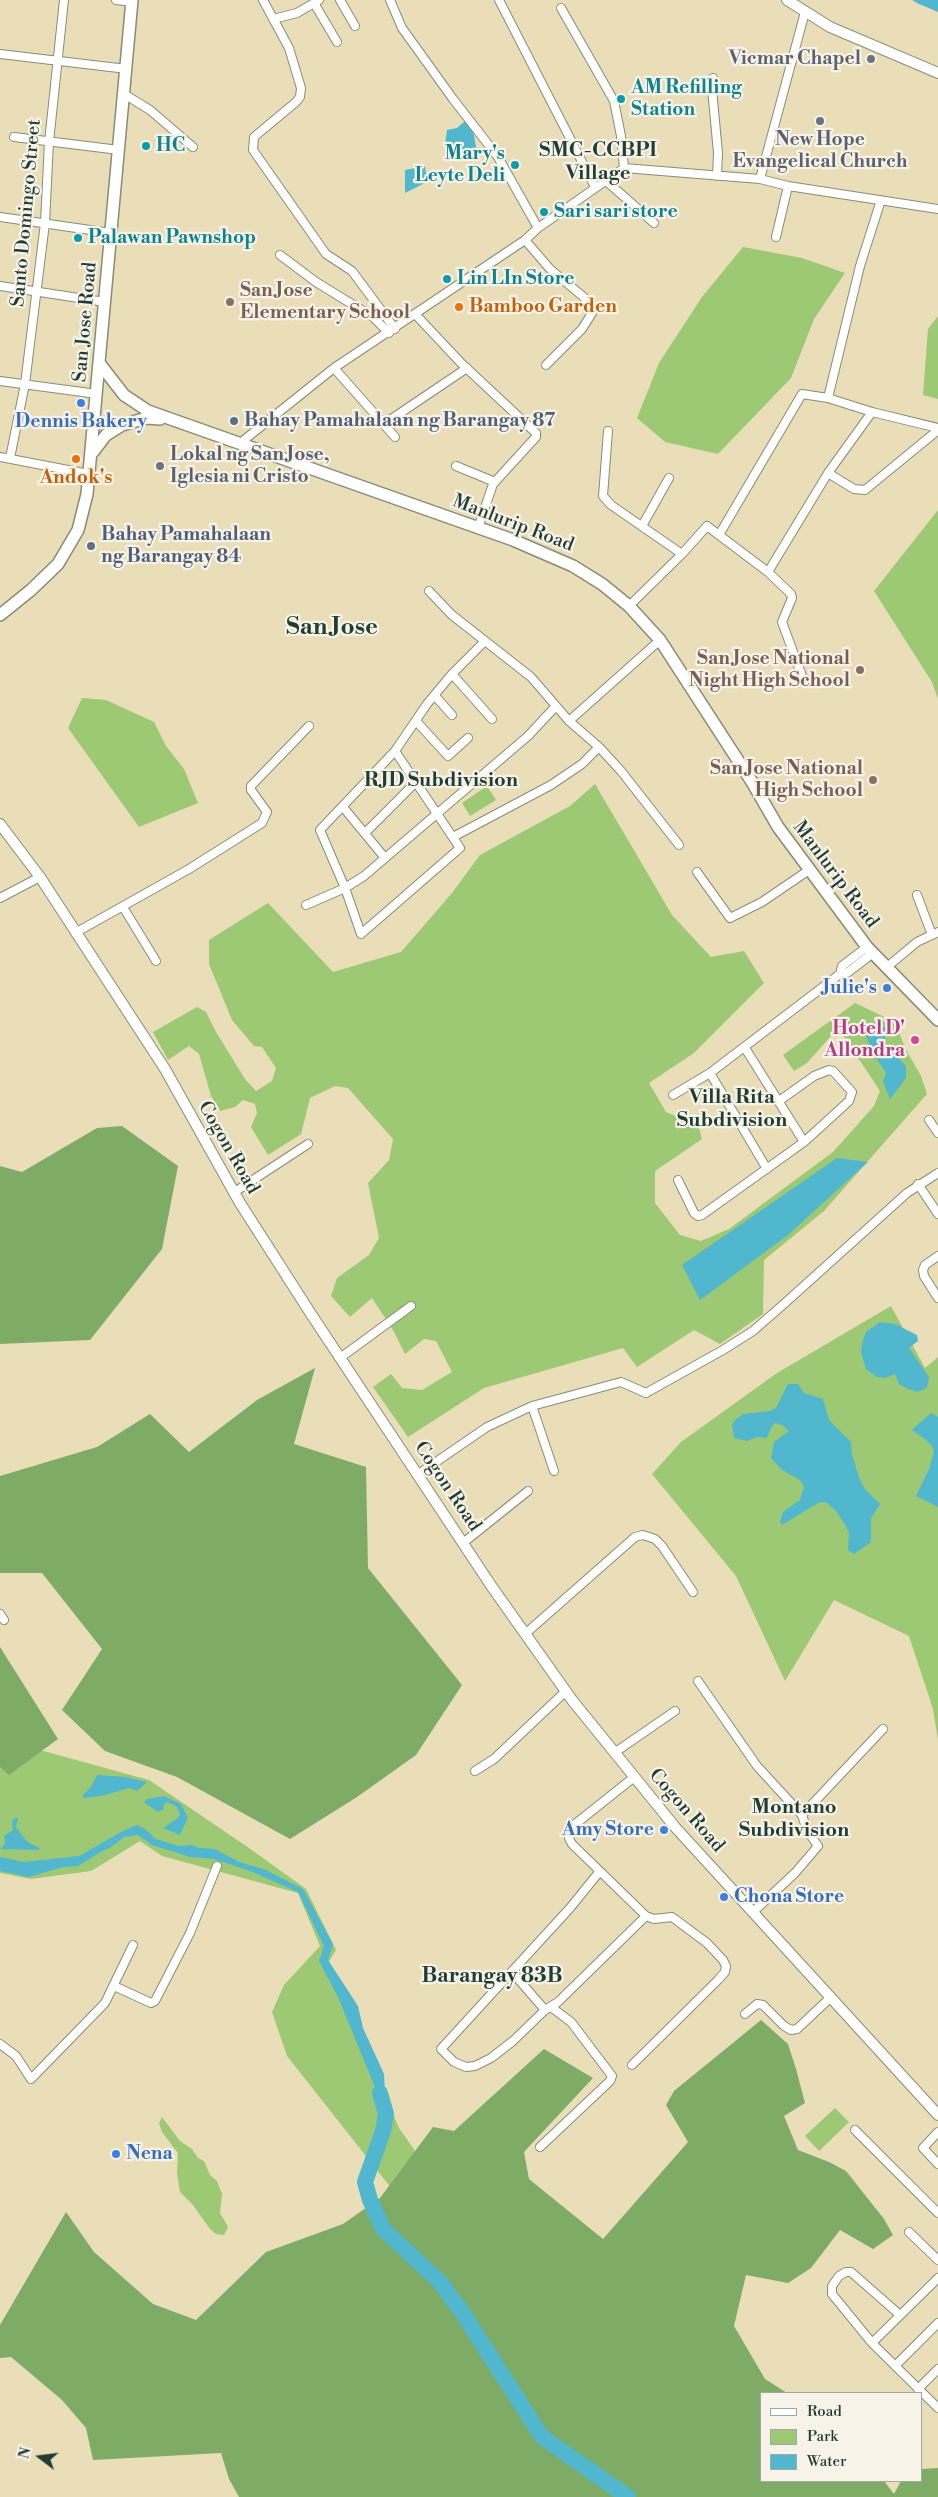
<!DOCTYPE html>
<html>
<head>
<meta charset="utf-8">
<style>
  body { margin:0 }
  #map { position:relative; width:938px; height:2497px; overflow:hidden; background:#eadeb9; font-family:"Libre Bodoni",serif }
  canvas { display:block }
  .legend { position:absolute; left:760px; top:2392px; width:162px; height:90px; box-sizing:border-box; background:#f7f3e8; border:1px solid #a1aaa0; margin:0; padding:6px 9px; list-style:none; font-size:15px; color:#1f3d34 }
  .legend li { display:flex; align-items:center; gap:10px; height:25px }
  .legend b { width:25px; border:1px solid #a1aaa0 }
  .north { position:absolute; left:15px; top:2432px; width:50px; height:50px; -webkit-text-stroke:4px #f7f3e8; paint-order:stroke; rotate:285deg; font-size:14px; font-weight:700; line-height:20px; text-align:center; color:#1f3d34 }
  .north::after { content:''; display:block; margin:auto; width:18px; height:22px; background:#1f3d34; clip-path:polygon(50% 0,100% 100%,50% 72%,0 100%) }
</style>
</head>
<body>
<div id="map">
<canvas width="938" height="2497"></canvas>
<ul class="legend">
<li><b style="height:6px;background:#fff"></b>Road</li>
<li><b style="height:14px;background:#9dc874"></b>Park</li>
<li><b style="height:14px;background:#50b7ce"></b>Water</li>
</ul>
<div class="north">N</div>
</div>
<script>
const c = document.querySelector('canvas').getContext('2d');
c.lineJoin = 'round';
function paint(path, color) { c.fillStyle = color; c.fill(path, 'evenodd'); }
const poly = rows => new Path2D(rows.map(r => 'M' + r).join(''));
function trace(path, color, width, dash) { c.strokeStyle = color; c.lineWidth = width; c.lineCap = dash ? 'butt' : 'round'; c.setLineDash(dash || []); c.stroke(path); }
function label(font, color, halo, rows, align = 'center') {
  c.font = font + ' "Libre Bodoni",serif'; c.lineWidth = 4.5; c.setLineDash([]); c.textBaseline = 'middle'; c.strokeStyle = halo; c.fillStyle = color; for (const [text, x, y, turn = 0] of rows) {
    c.save(); c.translate(x, y); c.rotate((+turn || 0) * Math.PI / 180); c.textAlign = isNaN(turn) ? turn : align; if (halo) c.strokeText(text, 0, 0); c.fillText(text, 0, 0); c.restore();
  }
}
const green = poly([
  [743,247,802,258,845,273,814,319,791,378,718,454,665,442,637,418,659,363,702,297],
  [938,316,938,399,923,395,928,329],
  [938,510,938,699,932,682,874,591],
  [82,698,106,700,154,722,166,746,184,769,198,803,139,827,68,728],
  [595,784,672,915,711,957,744,951,764,983,694,1053,649,1083,666,1112,698,1125,702,1139,655,1171,655,1203,680,1235,701,1241,729,1229,833,1152,874,1106,880,1091,843,1035,831,1036,807,1063,794,1071,783,1055,855,1003,895,1022,905,1048,921,1076,927,1094,824,1211,764,1260,763,1314,720,1344,694,1330,637,1367,623,1348,484,1388,408,1437,373,1387,391,1374,402,1388,422,1390,452,1372,436,1341,424,1339,405,1354,393,1330,372,1298,350,1317,331,1296,337,1278,369,1255,379,1238,368,1183,389,1160,393,1139,348,1088,335,1086,310,1098,301,1134,268,1155,251,1127,257,1113,255,1104,243,1100,235,1107,220,1111,211,1096,199,1054,189,1046,168,1060,153,1032,197,1007,206,1012,216,1032,245,1079,256,1091,272,1081,276,1068,262,1047,254,1046,232,1020,209,964,209,940,268,903,333,972,401,952,452,893,480,855,570,806],
  [487,786,496,800,470,816,462,803],
  [891,1306,925,1368,938,1357,938,1740,933,1709,909,1636,834,1600,785,1681,736,1576,652,1474,681,1442,777,1373],
  [0,1739,149,1780,249,1848,306,1889,336,1950,328,1963,399,2128,658,2497,635,2497,287,2056,272,2012,284,1985,320,1946,298,1893,162,1856,140,1841,91,1871,31,1879,0,1873],
  [835,2108,849,2122,819,2151,805,2136],
  [162,2117,180,2141,192,2149,198,2158,204,2161,210,2175,217,2181,222,2194,220,2213,228,2227,224,2235,216,2234,210,2229,193,2205,180,2192,177,2174,178,2153,162,2132,159,2123]
]);
const forest = poly([
  [122,1126,178,1166,162,1249,90,1340,0,1344,0,1166,22,1172,97,1128],
  [315,1368,294,1444,366,1467,368,1568,462,1685,416,1755,357,1797,290,1839,177,1777,105,1751,62,1710,102,1649,42,1573,0,1573,0,1476,97,1447,150,1414,189,1452,257,1400],
  [0,1647,58,1739,9,1775,0,1767],
  [761,2020,788,2044,796,2069,805,2103,784,2116,798,2150,829,2162,846,2171,884,2219,893,2235,873,2249,840,2230,811,2268,788,2283,746,2275,734,2326,765,2379,787,2393,762,2393,762,2481,884,2481,894,2494,901,2481,922,2481,922,2469,938,2468,938,2497,239,2497,229,2479,221,2453,93,2460,86,2428,62,2400,11,2357,0,2358,0,2325,66,2212,94,2252,153,2304,196,2320,266,2252,343,2224,380,2198,433,2127,454,2131,544,2049,593,2078,524,2152,529,2179,603,2239,688,2142,666,2105,674,2091]
]);
const water = poly([
  [912,0,938,0,938,12,919,4],
  [465,121,473,130,477,152,465,160,445,144,447,130,457,128],
  [425,166,427,182,405,193,405,170],
  [885,1027,885,1044,906,1066,906,1078,890,1099,883,1082,886,1073,871,1050,864,1029],
  [837,1158,868,1162,788,1235,700,1300,682,1265],
  [880,1322,895,1324,917,1335,918,1341,909,1348,929,1377,927,1387,923,1390,917,1392,906,1388,899,1384,895,1374,885,1378,877,1377,866,1369,861,1352,863,1340,866,1332],
  [788,1384,798,1384,804,1393,823,1399,829,1420,851,1442,852,1455,860,1480,865,1489,880,1504,871,1518,871,1542,854,1554,848,1550,849,1533,846,1526,836,1511,826,1502,818,1503,782,1525,780,1522,783,1512,800,1500,804,1487,800,1480,782,1470,771,1458,774,1442,789,1431,782,1425,775,1423,771,1428,767,1438,757,1437,747,1441,734,1438,732,1424,735,1420,743,1414,770,1411,776,1408],
  [931,1413,938,1417,938,1507,916,1496,929,1469,934,1452,932,1446,925,1439,912,1430],
  [97,1775,126,1777,147,1782,137,1791,130,1788,101,1796,83,1798,83,1795,91,1787],
  [164,1796,181,1804,188,1818,180,1835,163,1828,178,1818,180,1814,176,1806,167,1802,163,1805,164,1809,158,1812,144,1802,147,1799],
  [15,1818,18,1818,16,1827,24,1838,29,1843,40,1848,38,1850,0,1849,5,1844,4,1836,13,1830,12,1821],
  [137,1825,145,1829,156,1839,178,1846,192,1845,199,1848,215,1849,239,1862,266,1870,303,1889,333,1944,328,1960,358,2006,363,2028,384,2074,386,2114,338,1997,319,1961,324,1946,298,1892,250,1871,214,1859,190,1857,152,1845,138,1835,124,1837,110,1848,104,1850,78,1866,63,1867,29,1877,0,1871,0,1857,24,1862,79,1856,123,1831]
]);
const river = poly([
  [380,2093,386,2114,383,2131,365,2182,370,2200,383,2229,440,2282,462,2312,542,2437,628,2497]
]);
const minor = poly([
  [116,0,132,2],
  [263,0,289,48,301,88,300,97,296,102,254,137,253,150,326,254,352,271,395,329],
  [340,0,355,26],
  [390,0,402,28,453,99,498,157,538,228],
  [499,0,595,187],
  [314,3,337,42],
  [561,8,614,101,621,136,624,168],
  [273,19,297,13,319,0],
  [0,54,127,69],
  [713,78,712,89,718,153,717,176],
  [124,94,150,110,193,147],
  [14,137,119,150],
  [760,179,805,12],
  [605,180,654,223],
  [0,217,111,233],
  [776,237,788,186],
  [525,240,550,269,586,299,592,307,592,313,582,329,546,365],
  [280,255,316,282,373,317,389,333],
  [0,286,105,302],
  [416,315,461,363,536,433,536,437,493,484,478,528],
  [334,368,395,437],
  [0,381,97,394],
  [828,398,860,266,881,200],
  [872,412,938,428],
  [384,424,467,368],
  [608,431,603,496,611,505,682,554],
  [239,444,334,368,525,240,538,228,624,168,760,179,788,186,938,209],
  [0,457,89,474],
  [10,458,25,384,45,223,49,142,64,0],
  [456,466,495,482],
  [828,473,854,489,865,490,938,430],
  [642,526,669,478],
  [719,535,802,394,828,398,872,412,828,473,768,572],
  [429,591,452,615,531,677,569,721,599,747,621,771,679,845],
  [629,606,682,554,707,526,768,572,791,594,792,598,782,622,802,676],
  [452,674,492,719],
  [435,696,452,715],
  [416,721,448,756,468,738],
  [569,721,660,640],
  [395,751,460,848,361,934,345,888,320,830,395,751,427,704,452,674,484,642],
  [343,807,385,858],
  [366,832,417,781],
  [453,837,551,785,582,764,599,747],
  [697,872,730,918,762,902,809,870],
  [917,895,932,935],
  [0,898,40,877],
  [306,905,345,888,364,876,528,736,556,706],
  [123,907,156,961],
  [75,933,189,869,262,823,267,812,251,790,251,786,309,726],
  [887,967,917,942,938,932],
  [840,974,842,966,867,947],
  [745,1048,804,1142],
  [710,1073,767,1169],
  [673,1095,710,1073,840,974,847,973,873,953],
  [929,1120,938,1133],
  [678,1180,694,1213,698,1216,702,1215,804,1142,849,1101,852,1092,833,1071,829,1070,814,1076,779,1101],
  [918,1184,938,1214],
  [233,1193,308,1144],
  [938,1256,925,1265,923,1270,924,1276,938,1298],
  [340,1358,411,1306],
  [532,1406,554,1471],
  [417,1475,487,1427,532,1406,621,1382,646,1393,723,1350,753,1331,785,1303,907,1193,938,1173],
  [463,1543,528,1491],
  [0,1614,4,1620],
  [525,1634,635,1537,643,1535,655,1539,662,1546,693,1592],
  [698,1681,757,1766,802,1815],
  [614,1753,675,1711],
  [475,1771,494,1759,566,1691],
  [600,1871,570,1908,441,2049,454,2062,466,2067,475,2066,491,2058,513,2041,545,2010,558,2002,646,1916],
  [753,1912,795,1873,818,1846,807,1830,802,1815,883,1729],
  [512,1972,545,2010],
  [114,1986,151,2003,155,2001,190,1933,217,1866],
  [745,2014,757,2004,763,2005,784,2026,791,2030,797,2029,830,1998],
  [0,2044,16,2056,31,2079,105,2003,133,1945],
  [632,2065,718,1980,725,1972,726,1966,723,1960,707,1943,672,1917,654,1919,646,1916,572,1844,569,1838,569,1829,633,1778],
  [855,2130,938,2213],
  [938,2132,923,2148,938,2164],
  [540,2147,610,2081,612,2076,571,2022,551,2007],
  [909,2232,938,2260],
  [900,2315,851,2272,846,2272,839,2276,832,2286,832,2294,872,2343,938,2408],
  [872,2343,938,2278],
  [895,2366,938,2323],
  [918,2389,938,2369]
]);
const tertiary = poly([
  [787,0,830,27,938,73],
  [0,824,40,877,165,1069,240,1203,311,1314,492,1587,572,1700,675,1827,938,2115]
]);
const secondary = poly([
  [100,364,124,395,148,411,513,540,573,566,602,584,629,606,660,640,752,782,778,827,867,947,938,1020],
  [93,452,106,435,122,425,147,418,160,419],
  [0,615,31,590,58,564,78,530,87,494,132,0]
]);
const markers = [
  [871,59,5,"#6b7280"],
  [621,99,5,"#0f9aa8"],
  [820,121,5,"#6b7280"],
  [146,146,5,"#0f9aa8"],
  [515,165,5,"#0f9aa8"],
  [544,212,5,"#0f9aa8"],
  [78,238,5,"#0f9aa8"],
  [447,279,5,"#0f9aa8"],
  [230,302,5,"#8d6e63"],
  [459,307,5,"#e8710a"],
  [81,403,5,"#3f7fe0"],
  [234,421,5,"#5c6f8a"],
  [76,459,5,"#e8710a"],
  [160,466,5,"#6b7280"],
  [91,546,5,"#5c6f8a"],
  [860,670,5,"#8d6e63"],
  [873,780,5,"#8d6e63"],
  [887,988,5,"#3f7fe0"],
  [915,1040,5,"#d1479c"],
  [664,1830,5,"#3f7fe0"],
  [724,1897,5,"#3f7fe0"],
  [116,2154,5,"#3f7fe0"]
];
const worshipNames = [
  ["Vicmar Chapel",861,59],
  ["New Hope",820,140,"center"],
  ["Evangelical Church",820,162,"center"],
  ["Lokal ng San Jose,",170,455,"left"],
  ["Iglesia ni Cristo",170,477,"left"]
];
const cultureNames = [
  ["AM Refilling",631,88],
  ["Station",631,110],
  ["HC",156,146],
  ["Mary's",505,154,"right"],
  ["Leyte Deli",505,176,"right"],
  ["Sari sari store",554,212],
  ["Palawan Pawnshop",88,238],
  ["Lin LIn Store",457,279]
];
const streetNames = [
  ["Santo Domingo Street",27,213,-85],
  ["San Jose Road",86,322,-85],
  ["Manlurip Road",513,524,21],
  ["Manlurip Road",835,875,53],
  ["Cogon Road",228,1148,60],
  ["Cogon Road",447,1487,56],
  ["Cogon Road",686,1811,49]
];
const educationNames = [
  ["San Jose",240,291,"left"],
  ["Elementary School",240,313,"left"],
  ["San Jose National",850,659],
  ["Night High School",850,681],
  ["San Jose National",863,769],
  ["High School",863,791]
];
const foodNames = [
  ["Bamboo Garden",469,307],
  ["Andok's",76,478,"center"]
];
const serviceNames = [
  ["Bahay Pamahalaan ng Barangay 87",244,421],
  ["Bahay Pamahalaan",101,535],
  ["ng Barangay 84",101,557]
];
const shopNames = [
  ["Dennis Bakery",81,422,"center"],
  ["Julie's",877,988],
  ["Amy Store",654,1830],
  ["Chona Store",734,1897,"left"],
  ["Nena",126,2154,"left"]
];
const hotelNames = [
  ["Hotel D'",905,1029],
  ["Allondra",905,1051]
];
const neighbourhoodNames = [
  ["SMC-CCBPI",598,151],
  ["Village",598,174],
  ["RJD Subdivision",441,781],
  ["Villa Rita",732,1098],
  ["Subdivision",732,1121],
  ["Montano",794,1808],
  ["Subdivision",794,1831]
];
const quarterNames = [
  ["Barangay 83B",492,1977]
];
const districtNames = [
  ["San Jose",332,628]
];
paint(green, '#9dc874');
paint(forest, '#7eac66');
paint(water, '#50b7ce');
trace(river, '#50b7ce', 16);
trace(minor, '#848e76', 10);
trace(tertiary, '#848e76', 12);
trace(secondary, '#848e76', 14);
trace(minor, '#fff', 8);
trace(tertiary, '#fff', 10);
trace(secondary, '#fff', 11);
for (const [x, y, r, color] of markers) { const dot = new Path2D(); dot.arc(x, y, r, 0, 2 * Math.PI); c.fillStyle = color; c.fill(dot); trace(dot, '#f7f3e8', 2); }
label('bold 19px', '#5b616d', '#f7f3e8', worshipNames, 'right');
label('bold 19px', '#0d838f', '#f7f3e8', cultureNames, 'left');
label('19px', '#1f3d34', '#f7f3e8', streetNames);
label('bold 19px', '#785e54', '#f7f3e8', educationNames, 'right');
label('bold 19px', '#c56008', '#f7f3e8', foodNames, 'left');
label('bold 19px', '#4e5e75', '#f7f3e8', serviceNames, 'left');
label('bold 19px', '#366cbe', '#f7f3e8', shopNames, 'right');
label('bold 19px', '#b23c85', '#f7f3e8', hotelNames, 'right');
label('bold 20px', '#1f3d34', '#f7f3e8', neighbourhoodNames);
label('bold 21px', '#1f3d34', '#f7f3e8', quarterNames);
label('bold 24px', '#1f3d34', '#f7f3e8', districtNames);
</script>
</body>
</html>
